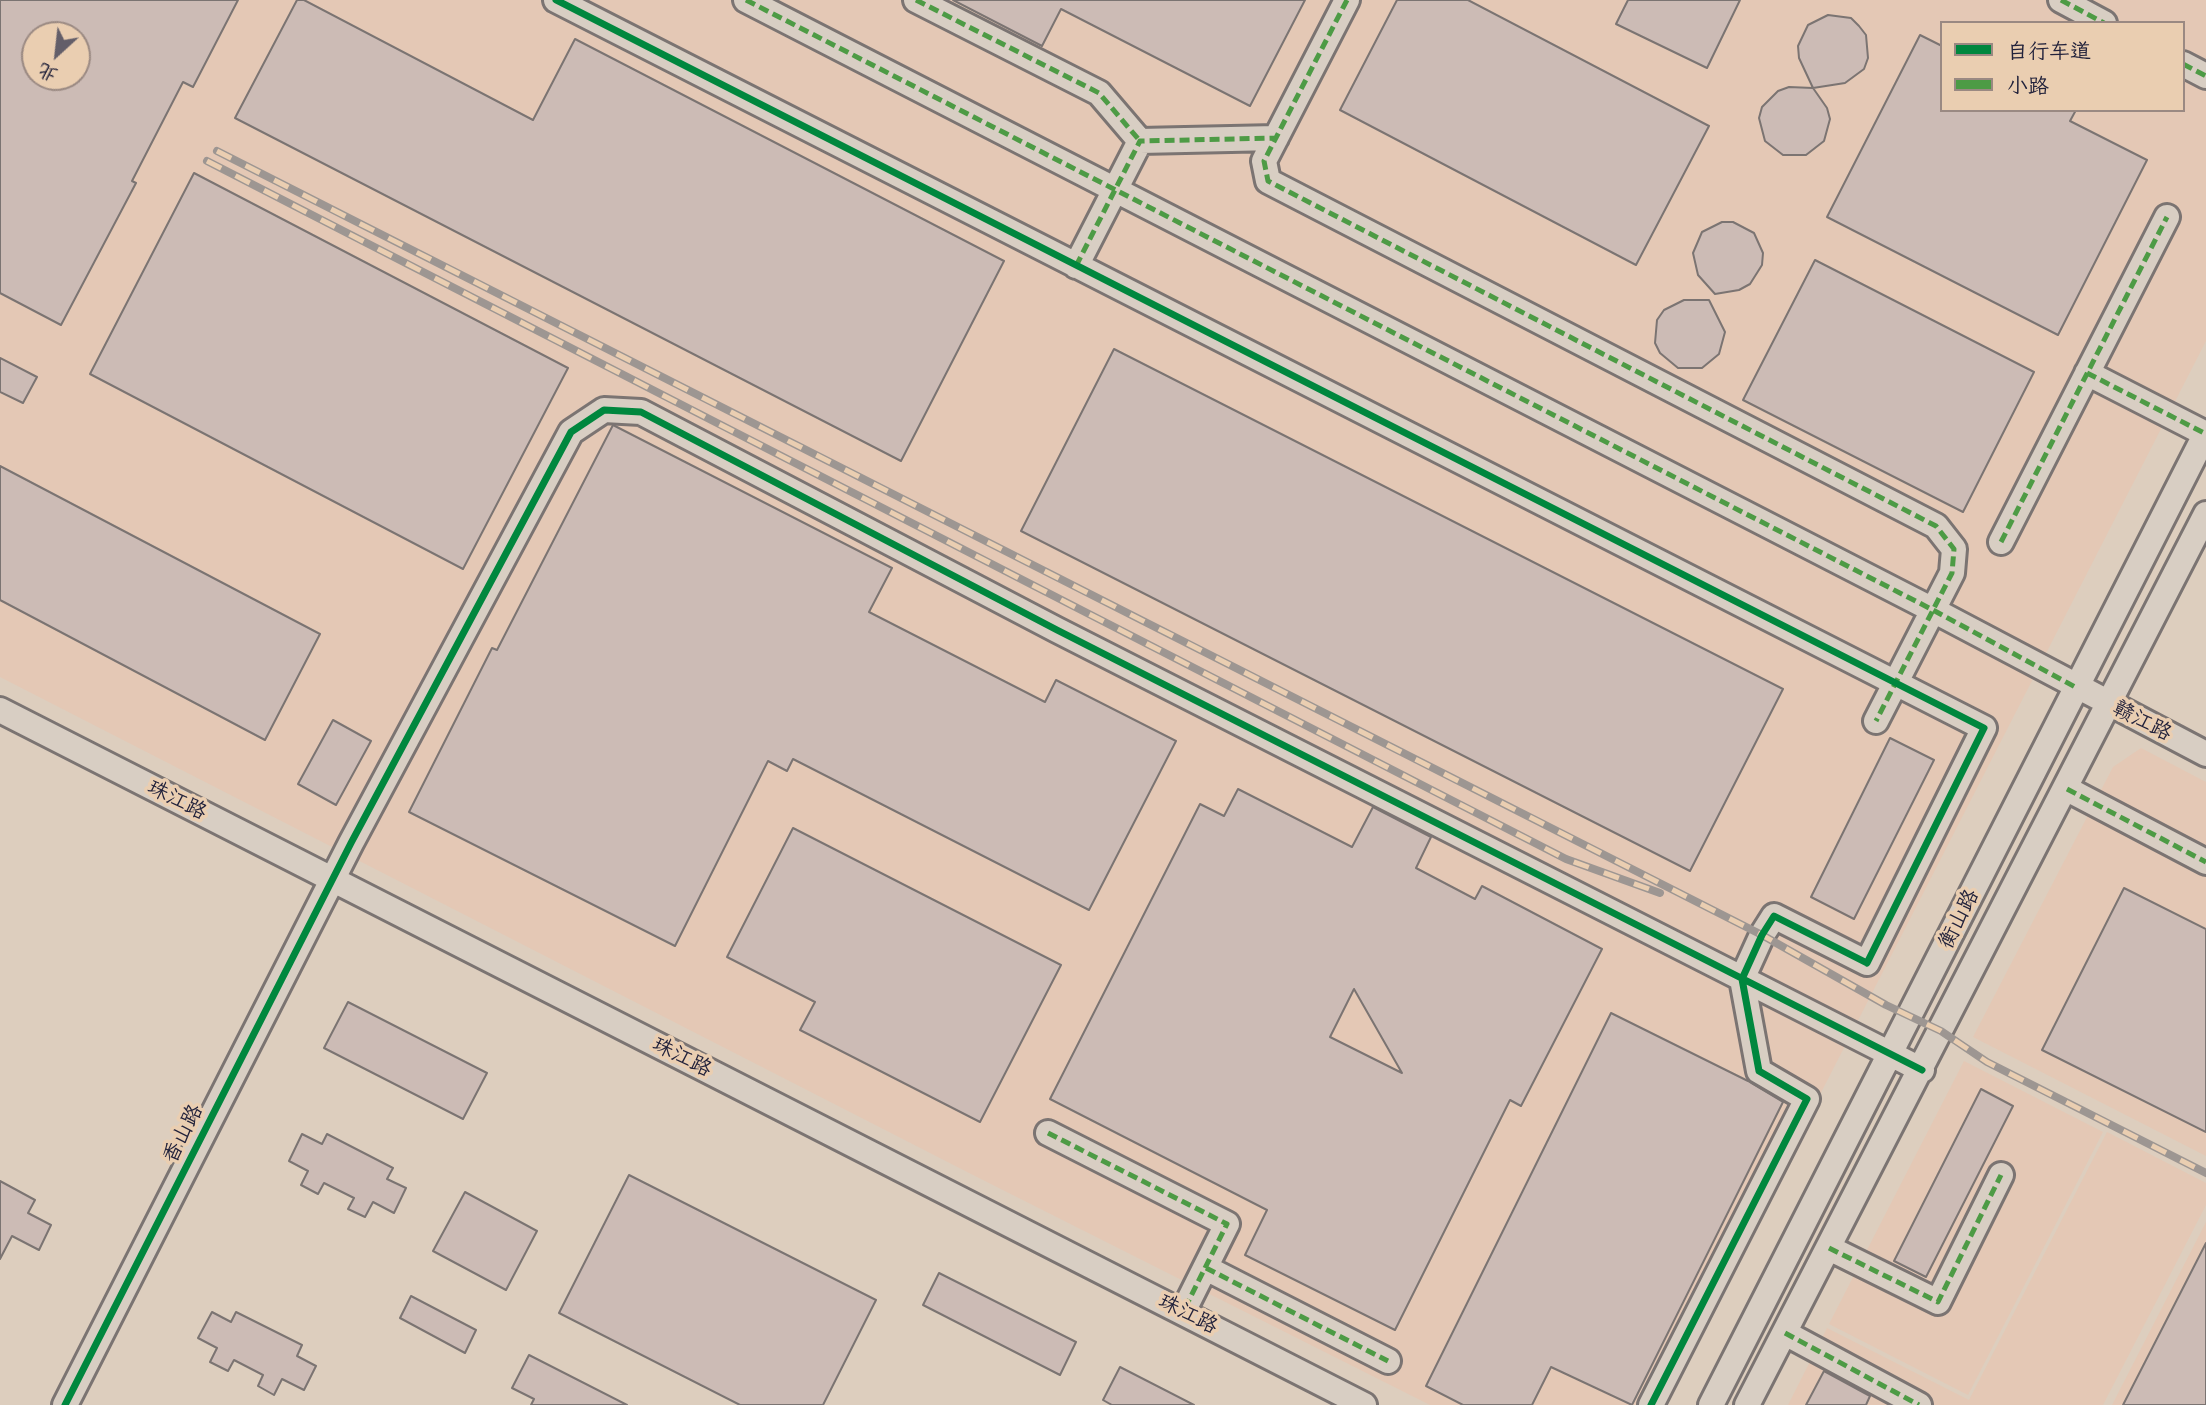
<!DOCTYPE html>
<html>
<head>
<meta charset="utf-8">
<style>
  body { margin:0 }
  #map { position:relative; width:2206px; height:1405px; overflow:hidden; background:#ddcebe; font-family:Delius,"LXGW WenKai TC",sans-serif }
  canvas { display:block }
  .legend { position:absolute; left:1940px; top:21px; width:245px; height:91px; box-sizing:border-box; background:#eaceb1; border:2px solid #9a8982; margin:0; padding:9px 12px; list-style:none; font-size:21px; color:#22223b }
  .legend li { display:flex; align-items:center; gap:14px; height:35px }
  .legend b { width:35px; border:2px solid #9a8982 }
  .north { position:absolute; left:21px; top:21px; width:70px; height:70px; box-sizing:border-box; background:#eaceb1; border:2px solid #9a8982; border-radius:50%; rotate:207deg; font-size:19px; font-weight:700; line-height:28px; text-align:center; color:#22223b }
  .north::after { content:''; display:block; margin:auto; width:24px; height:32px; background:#635e69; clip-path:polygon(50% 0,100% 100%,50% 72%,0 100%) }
</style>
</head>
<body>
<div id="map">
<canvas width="2206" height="1405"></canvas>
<ul class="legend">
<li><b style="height:9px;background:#00873e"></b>自行车道</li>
<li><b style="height:9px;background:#4d9b45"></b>小路</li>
</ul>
<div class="north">北</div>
</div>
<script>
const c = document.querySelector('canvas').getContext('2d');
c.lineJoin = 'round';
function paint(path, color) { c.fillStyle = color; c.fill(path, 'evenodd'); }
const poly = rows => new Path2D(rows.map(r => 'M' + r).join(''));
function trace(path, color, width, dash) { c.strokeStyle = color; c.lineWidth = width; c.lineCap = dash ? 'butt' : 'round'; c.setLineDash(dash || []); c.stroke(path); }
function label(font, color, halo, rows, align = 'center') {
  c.font = font + ' Delius,"LXGW WenKai TC",sans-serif'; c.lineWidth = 7; c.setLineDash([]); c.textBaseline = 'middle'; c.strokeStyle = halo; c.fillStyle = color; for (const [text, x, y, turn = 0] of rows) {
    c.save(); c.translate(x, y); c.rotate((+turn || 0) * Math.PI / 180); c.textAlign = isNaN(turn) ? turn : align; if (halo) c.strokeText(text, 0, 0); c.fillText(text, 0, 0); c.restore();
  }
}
const built = poly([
  [0,0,2206,0,2206,341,1661,1405,1430,1405,973,1175,0,677],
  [1942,23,2183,23,2183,110,1942,110],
  [35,35,77,35,77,77,35,77],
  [2141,748,2206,782,2206,1156,1973,1037,2113,767],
  [1964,1061,2103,1132,1968,1395,1829,1324],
  [2107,1132,2206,1183,2206,1205,2103,1405,1788,1405,1827,1328,1969,1400],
  [2206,1222,2206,1405,2112,1405]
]);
const building = poly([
  [0,0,238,0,193,87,183,82,132,181,136,183,61,325,0,293,0,0],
  [35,35,77,35,77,77,35,77,35,35],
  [297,0,304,0,533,120,575,39,1004,261,901,461,235,118,297,0],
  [953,0,1305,0,1250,106,1061,9,1042,46,953,0],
  [1397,0,1468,0,1709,126,1636,265,1340,110,1397,0],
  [1628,0,1740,0,1707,68,1616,24,1628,0],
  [1828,15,1851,18,1859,26,1866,35,1868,58,1864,69,1845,83,1813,88,1827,108,1830,119,1824,141,1806,155,1783,155,1765,141,1759,118,1762,107,1778,91,1789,87,1813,88,1799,58,1798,46,1808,25,1828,15],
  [1920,35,1942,46,1942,110,2076,110,2070,121,2147,160,2058,335,1827,217,1920,35],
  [194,173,568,368,463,569,90,374,194,173],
  [1722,222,1733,222,1754,233,1763,253,1762,265,1750,284,1739,290,1715,294,1698,275,1693,253,1702,232,1722,222],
  [1815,260,2034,372,1963,512,1743,400,1815,260],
  [1684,300,1709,300,1725,332,1719,354,1702,368,1678,368,1660,353,1655,343,1657,320,1664,310,1684,300],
  [1114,349,1783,689,1690,871,1021,531,1114,349],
  [0,358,37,377,23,403,0,392,0,358],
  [613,425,892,568,869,612,1045,702,1056,680,1176,741,1089,910,793,759,787,771,768,761,675,946,409,812,492,648,497,650,613,425],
  [0,466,320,634,265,740,0,600,0,466],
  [333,720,371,741,336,805,298,784,333,720],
  [1890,738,1934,760,1854,919,1811,897,1890,738],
  [1238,789,1352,847,1373,807,1431,837,1416,868,1475,899,1482,886,1602,949,1521,1106,1510,1100,1395,1330,1245,1255,1267,1210,1050,1099,1200,804,1224,816,1238,789],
  [1354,989,1402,1073,1330,1037,1354,989],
  [793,828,1061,965,980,1122,800,1030,815,1002,727,957,793,828],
  [2124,888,2206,929,2206,1132,2042,1050,2124,888],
  [348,1002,487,1073,463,1119,324,1048,348,1002],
  [1611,1013,1748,1081,1783,1102,1632,1405,1551,1367,1532,1405,1463,1405,1426,1386,1611,1013],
  [1981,1089,2013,1106,1926,1277,1894,1261,1981,1089],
  [302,1134,322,1144,327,1134,393,1168,387,1179,406,1188,394,1213,373,1202,365,1217,348,1209,354,1198,324,1183,318,1194,301,1185,308,1171,289,1161,302,1134],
  [629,1175,876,1300,823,1405,740,1405,559,1313,629,1175],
  [0,1181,35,1200,28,1213,51,1225,39,1250,12,1236,0,1259,0,1181],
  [465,1192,537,1231,506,1290,433,1251,465,1192],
  [2206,1243,2206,1405,2123,1405,2206,1243],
  [939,1273,1076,1342,1060,1375,923,1305,939,1273],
  [411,1296,476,1330,465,1353,400,1318,411,1296],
  [212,1312,231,1322,236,1312,302,1345,297,1356,316,1366,304,1390,282,1379,274,1395,258,1386,263,1375,234,1360,228,1371,210,1362,217,1348,198,1338,212,1312],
  [529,1355,627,1405,531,1405,534,1399,512,1388,529,1355],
  [1120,1367,1194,1405,1112,1405,1103,1400,1120,1367],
  [1824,1371,1870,1396,1866,1405,1806,1405,1824,1371]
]);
const minor = poly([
  [556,0,1984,728,1867,963,1774,916,1762,935,1742,979,1759,1071,1807,1099,1651,1405],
  [746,0,1933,610,2206,754],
  [916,0,1099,93,1140,141],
  [1347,0,1264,161,1268,181,1936,526,1954,549,1952,573,1876,721],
  [2061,0,2104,23],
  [2183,64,2206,76],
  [1076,266,1140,141,1276,138],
  [2087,373,2206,434],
  [2001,542,2167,217],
  [0,710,1364,1405],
  [2067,789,2206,862],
  [1048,1133,1227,1224,1183,1312],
  [1829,1248,1938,1302,2001,1175],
  [1206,1268,1388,1361],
  [1785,1333,1919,1405],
  [65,1405,351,843,571,432,604,410,641,412,1057,630,1922,1070],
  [1711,1405,2206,433],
  [1747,1405,2206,514]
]);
const rail = poly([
  [217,151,1762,935,1886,1005,1941,1031,1987,1062,2206,1173],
  [207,161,1566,859,1660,893]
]);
const quiet = poly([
  [746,0,1933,610,2077,688],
  [916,0,1099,93,1140,141],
  [1347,0,1264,161,1268,181,1936,526,1954,549,1952,573,1876,721],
  [2061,0,2104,23],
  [2183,64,2206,76],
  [1076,266,1140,141,1276,138],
  [2087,373,2206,434],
  [2001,542,2167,217],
  [2067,789,2206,862],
  [1048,1133,1227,1224,1183,1312],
  [1829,1248,1938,1302,2001,1175],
  [1206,1268,1388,1361],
  [1785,1333,1919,1405]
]);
const cycleway = poly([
  [556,0,1984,728,1867,963,1774,916,1762,935,1742,979,1759,1071,1807,1099,1651,1405],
  [65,1405,351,843,571,432,604,410,641,412,1057,630,1922,1070]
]);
const streetNames = [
  ["赣江路",2142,721,27],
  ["珠江路",177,800,27],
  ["衡山路",1959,919,-63],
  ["珠江路",682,1057,27],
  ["香山路",183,1134,-63],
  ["珠江路",1188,1314,27]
];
paint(built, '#e4c8b5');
paint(building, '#ccbbb5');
trace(building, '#7b7472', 2);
trace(minor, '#7b7472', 30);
trace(minor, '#d8cec3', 24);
trace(rail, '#9d9692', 8);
trace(rail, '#eaceb1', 5, [16]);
trace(quiet, '#4d9b45', 5, [10, 5]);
trace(cycleway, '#00873e', 7);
label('21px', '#22223b', '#eaceb1', streetNames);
</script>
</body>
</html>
